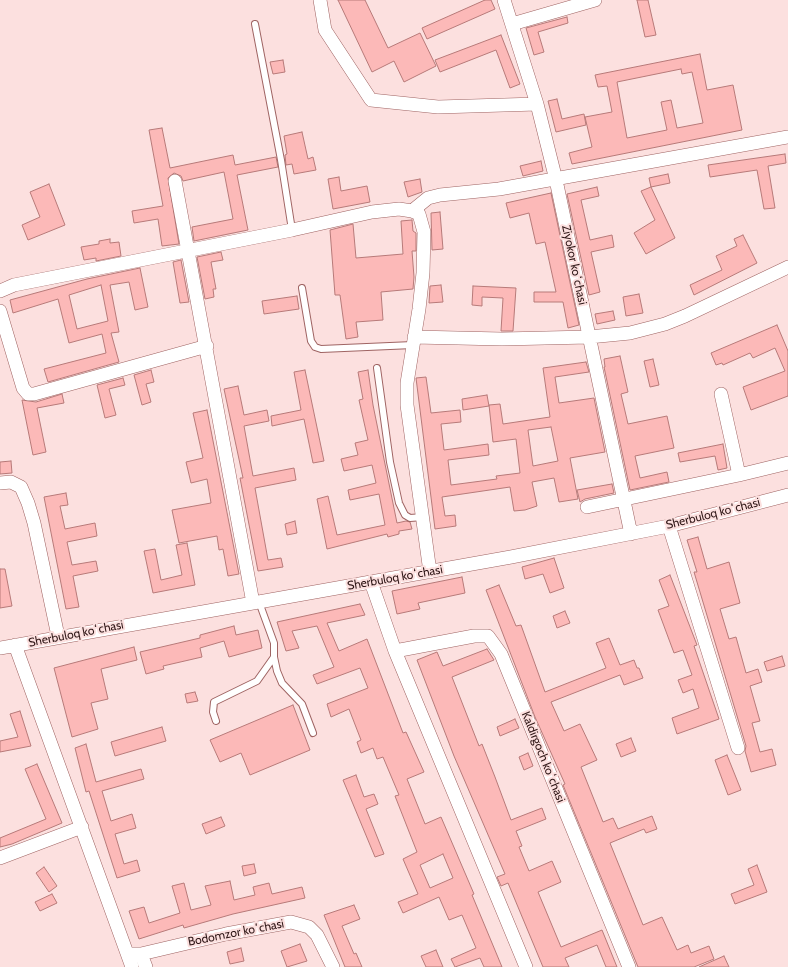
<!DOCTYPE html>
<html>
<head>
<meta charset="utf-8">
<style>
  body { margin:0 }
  canvas { display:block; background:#fce0df }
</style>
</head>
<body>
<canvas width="788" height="967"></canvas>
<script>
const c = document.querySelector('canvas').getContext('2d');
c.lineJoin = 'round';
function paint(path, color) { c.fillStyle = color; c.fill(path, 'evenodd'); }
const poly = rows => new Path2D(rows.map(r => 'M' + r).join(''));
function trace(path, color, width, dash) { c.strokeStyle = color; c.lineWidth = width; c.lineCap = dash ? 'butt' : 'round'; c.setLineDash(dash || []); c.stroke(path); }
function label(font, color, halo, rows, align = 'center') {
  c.font = font + ' Cabin,sans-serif'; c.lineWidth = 4; c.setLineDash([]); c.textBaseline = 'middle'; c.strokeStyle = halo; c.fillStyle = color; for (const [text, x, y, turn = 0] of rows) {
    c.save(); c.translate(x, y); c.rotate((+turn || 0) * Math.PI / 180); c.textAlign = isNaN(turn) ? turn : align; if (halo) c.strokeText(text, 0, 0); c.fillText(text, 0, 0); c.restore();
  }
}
const building = poly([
  [338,0,365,0,388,48,420,33,436,66,404,82,394,61,372,72,338,0],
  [485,0,491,0,495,9,427,39,422,28,485,0],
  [637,0,648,0,656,35,645,37,637,0],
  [567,17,568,23,538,32,544,52,534,55,526,28,567,17],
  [501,35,520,84,510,88,496,50,440,72,435,60,501,35],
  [700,54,707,90,733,85,742,130,572,164,569,153,592,147,585,117,612,112,607,86,598,87,595,75,700,54],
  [681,69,682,74,692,72,703,123,677,128,671,100,661,102,667,130,627,138,617,82,681,69],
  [283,60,285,72,273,74,270,62,283,60],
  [557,99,562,119,584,114,586,125,556,132,548,101,557,99],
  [162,128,170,168,233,155,235,165,276,157,278,167,237,175,248,230,194,241,192,227,233,219,224,172,183,181,181,176,174,173,168,178,179,244,162,246,158,219,134,223,132,211,163,206,149,130,162,128],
  [302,132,308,159,313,157,316,170,294,174,292,164,286,165,285,155,287,154,284,136,302,132],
  [785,154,786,163,768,166,775,208,764,209,757,170,710,177,708,165,785,154],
  [541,161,543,171,523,176,520,166,541,161],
  [668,174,670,183,651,187,649,178,668,174],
  [339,177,341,191,367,186,370,202,333,209,328,179,339,177],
  [420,179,422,192,408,197,404,182,420,179],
  [49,184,65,225,28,240,22,225,40,217,30,192,49,184],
  [597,187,599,196,581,200,590,240,612,235,614,247,591,252,600,292,589,295,567,194,597,187],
  [651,187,675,238,646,254,634,233,655,220,641,191,651,187],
  [551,193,579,325,568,328,563,302,534,302,534,292,556,292,545,242,536,244,529,213,510,218,506,203,551,193],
  [440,212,443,249,432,250,431,213,440,212],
  [412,220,413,231,416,233,416,251,412,251,414,277,413,289,381,292,383,320,356,322,358,337,346,339,340,295,335,295,330,230,353,224,356,258,403,254,401,221,412,220],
  [743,235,757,263,694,295,690,285,722,270,716,256,737,246,734,239,743,235],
  [110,239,110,243,119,242,121,256,96,261,96,258,84,260,81,247,99,244,99,241,110,239],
  [221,252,223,260,211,262,216,289,213,289,214,297,205,299,197,257,221,252],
  [181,260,189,302,180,303,173,262,181,260],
  [140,268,148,307,135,310,129,282,110,285,119,332,111,333,119,362,48,382,44,369,106,353,102,334,69,343,58,299,13,313,10,300,87,279,140,268],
  [101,285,108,321,77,329,69,295,101,285],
  [441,285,443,302,429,303,430,286,441,285],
  [473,286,516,288,513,331,501,331,503,298,482,297,482,306,472,305,473,286],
  [639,294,643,313,626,316,623,297,639,294],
  [297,296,299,309,264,314,262,301,297,296],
  [613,311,615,320,597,324,595,314,613,311],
  [777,325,788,351,788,396,751,410,743,387,785,371,775,348,753,358,750,353,723,365,722,363,716,365,711,353,777,325],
  [620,356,628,392,621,394,628,424,667,416,674,448,635,456,640,478,667,472,669,482,630,490,604,367,605,367,604,359,620,356],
  [653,359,659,385,650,387,644,361,653,359],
  [586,362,589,372,555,377,559,403,594,398,605,452,570,458,578,499,559,502,554,478,532,482,537,506,525,510,514,511,510,487,442,497,445,516,455,515,456,526,435,529,416,378,426,377,431,413,460,410,461,422,441,424,444,450,488,444,489,455,448,460,451,485,497,479,496,476,520,473,516,439,493,442,489,405,500,404,503,424,550,417,543,368,586,362],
  [551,427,558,461,533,466,528,430,551,427],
  [151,370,154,382,146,384,151,402,142,405,134,375,151,370],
  [305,370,324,461,313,463,304,419,272,426,271,416,301,410,294,372,305,370],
  [368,370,373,405,397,523,406,521,410,522,412,529,399,531,399,534,388,537,387,534,327,549,317,499,328,496,337,535,385,525,379,494,350,500,348,490,376,483,372,465,344,471,341,459,358,455,355,443,368,440,359,400,363,399,358,372,368,370],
  [123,378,125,385,109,389,116,415,105,418,97,385,123,378],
  [238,386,244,415,267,410,269,421,244,426,253,476,294,468,296,480,255,488,268,560,281,558,283,567,258,571,240,478,243,478,224,389,238,386],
  [62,394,64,403,37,408,46,452,33,455,22,400,36,402,62,394],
  [487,395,489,406,463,410,462,399,487,395],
  [207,410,239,574,228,576,223,549,219,550,217,536,179,543,172,510,211,503,207,479,191,483,186,462,203,458,193,413,207,410],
  [723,444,727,468,718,470,715,456,680,462,678,453,723,444],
  [11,461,12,473,0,474,0,462,11,461],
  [612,484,614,493,585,499,580,502,577,490,612,484],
  [66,493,68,505,60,506,65,529,95,523,97,536,67,542,72,565,96,561,98,571,73,576,79,607,66,609,44,497,66,493],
  [295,521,297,533,287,535,285,524,295,521],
  [698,537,707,569,729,562,740,603,720,609,729,639,736,637,746,673,758,669,762,682,750,686,760,721,752,723,760,752,772,749,776,765,751,772,745,751,746,746,694,572,697,572,687,540,698,537],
  [187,543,195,585,153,593,144,551,155,549,161,580,182,575,176,545,187,543],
  [554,558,564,588,550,593,543,574,525,579,522,567,554,558],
  [0,569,5,569,12,606,0,608,0,569],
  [670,575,697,645,694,646,719,719,677,734,672,718,699,708,693,689,683,693,678,680,692,675,683,650,674,653,658,610,669,606,659,580,670,575],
  [462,577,465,593,418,603,420,609,397,614,392,591,462,577],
  [499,585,516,626,521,625,545,692,606,668,596,643,609,638,620,665,634,660,637,668,639,668,643,678,624,685,620,675,551,702,564,731,580,724,597,760,581,767,603,822,613,818,618,829,652,816,657,829,646,833,644,829,610,843,643,925,662,917,677,950,688,945,691,953,709,946,714,959,694,967,638,967,563,785,565,784,535,717,486,590,499,585],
  [360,604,365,615,327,623,339,651,367,639,403,733,406,732,424,772,407,779,425,824,441,817,474,894,472,895,502,967,484,967,480,958,455,967,451,959,476,948,462,915,449,920,439,897,403,913,398,902,418,894,403,859,417,852,395,796,399,795,383,757,377,759,373,748,361,753,357,742,361,740,349,709,331,717,327,704,368,688,360,668,317,684,313,675,334,667,317,626,292,631,299,648,286,651,277,622,360,604],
  [443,854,453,878,430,888,420,865,443,854],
  [565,611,570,623,557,628,553,616,565,611],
  [234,626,236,635,258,630,262,648,229,657,224,641,200,648,202,657,163,666,164,669,146,674,140,652,200,638,200,635,234,626],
  [134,647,137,660,101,669,108,699,91,703,98,729,72,737,54,668,134,647],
  [487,649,494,660,452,677,479,746,482,744,495,777,511,820,542,808,546,819,516,831,522,846,519,847,529,871,552,861,561,882,538,892,561,947,602,930,617,967,606,967,597,945,565,958,569,967,543,967,508,883,501,886,497,877,505,874,454,756,417,660,437,652,443,666,487,649],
  [782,656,785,666,767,671,764,662,782,656],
  [195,692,198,701,187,703,185,694,195,692],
  [293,705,310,750,250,775,241,753,220,762,210,740,293,705],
  [20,711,31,746,0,752,0,741,18,737,10,714,20,711],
  [515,719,519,728,500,736,497,727,515,719],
  [162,727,166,741,115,756,111,742,162,727],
  [631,738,636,751,621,757,616,744,631,738],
  [86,744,96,782,141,769,144,779,102,791,111,821,132,814,136,828,115,834,124,864,137,860,140,871,117,878,89,791,86,792,75,748,86,744],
  [528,753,533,766,524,770,519,757,528,753],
  [727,755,741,790,728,795,715,760,727,755],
  [37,764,62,823,12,844,0,847,0,838,46,819,25,769,37,764],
  [356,775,364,797,374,794,378,804,366,809,384,854,375,857,343,780,356,775],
  [221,817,225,826,206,834,202,824,221,817],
  [254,864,256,873,244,876,242,866,254,864],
  [757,865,767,892,735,904,731,894,754,885,748,869,757,865],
  [44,867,57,886,49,892,36,873,44,867],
  [230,881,234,900,255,895,253,887,269,883,272,894,302,887,305,898,233,914,184,928,183,925,139,939,129,911,144,907,149,923,180,913,172,886,184,883,191,910,211,905,205,886,230,881],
  [52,894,57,903,40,911,35,902,52,894],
  [354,905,360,919,342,926,354,954,356,953,362,967,345,967,324,915,354,905],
  [300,944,307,961,287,967,281,951,300,944],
  [241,948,244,961,230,964,227,952,241,948],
  [436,950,443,967,426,967,421,956,436,950],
  [724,956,729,967,699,967,724,956]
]);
const lane = poly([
  [255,24,281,160,292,230],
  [302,288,311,341,315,347,321,349,413,345],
  [377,368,390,462,399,503,405,515,410,518,423,517],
  [274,657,277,671,282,683,302,704,313,733],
  [216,721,213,712,214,702,257,681,274,657,274,643,259,602]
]);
const street = poly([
  [320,0,325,30,371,100,438,107,537,104],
  [504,0,537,104,556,180,631,534],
  [512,24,595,0],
  [175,181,253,603],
  [412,211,428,198,440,195,499,189,788,137],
  [0,291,14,285,292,230,372,212,399,209,412,211,419,214,424,232,423,273,419,309,407,383,407,405,430,572],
  [0,311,23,388,28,394,34,394,207,346],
  [414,337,502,339,589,337,630,333,665,324,685,316,788,267],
  [721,394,739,475],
  [0,483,11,482,21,487,28,503,34,523,58,636],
  [587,507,739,475,788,463],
  [669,526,738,748],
  [371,582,395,651,526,967],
  [15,645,132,967],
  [0,648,511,557,669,526,788,495],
  [395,651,474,636,488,636,501,654,629,967],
  [0,858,82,827],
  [129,954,141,954,226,934,291,922,309,927,317,935,333,967],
  [141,954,146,967]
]);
const streetNames = [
  ["Ziyokor koʻchasi",574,265,78],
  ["Sherbuloq koʻchasi",713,514,-14],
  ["Sherbuloq koʻchasi",395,578,-10],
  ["Sherbuloq koʻchasi",76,634,-11],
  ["Kaldirgoch koʻchasi",543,757,68],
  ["Bodomzor koʻchasi",236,933,-11]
];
paint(building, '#fcb9b8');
trace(building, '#b77a79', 1);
trace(lane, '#9f6463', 8);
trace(street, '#9f6463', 14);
trace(lane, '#fff', 6);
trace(street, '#fff', 13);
label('12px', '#2e1616', '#fce0df', streetNames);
</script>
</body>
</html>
